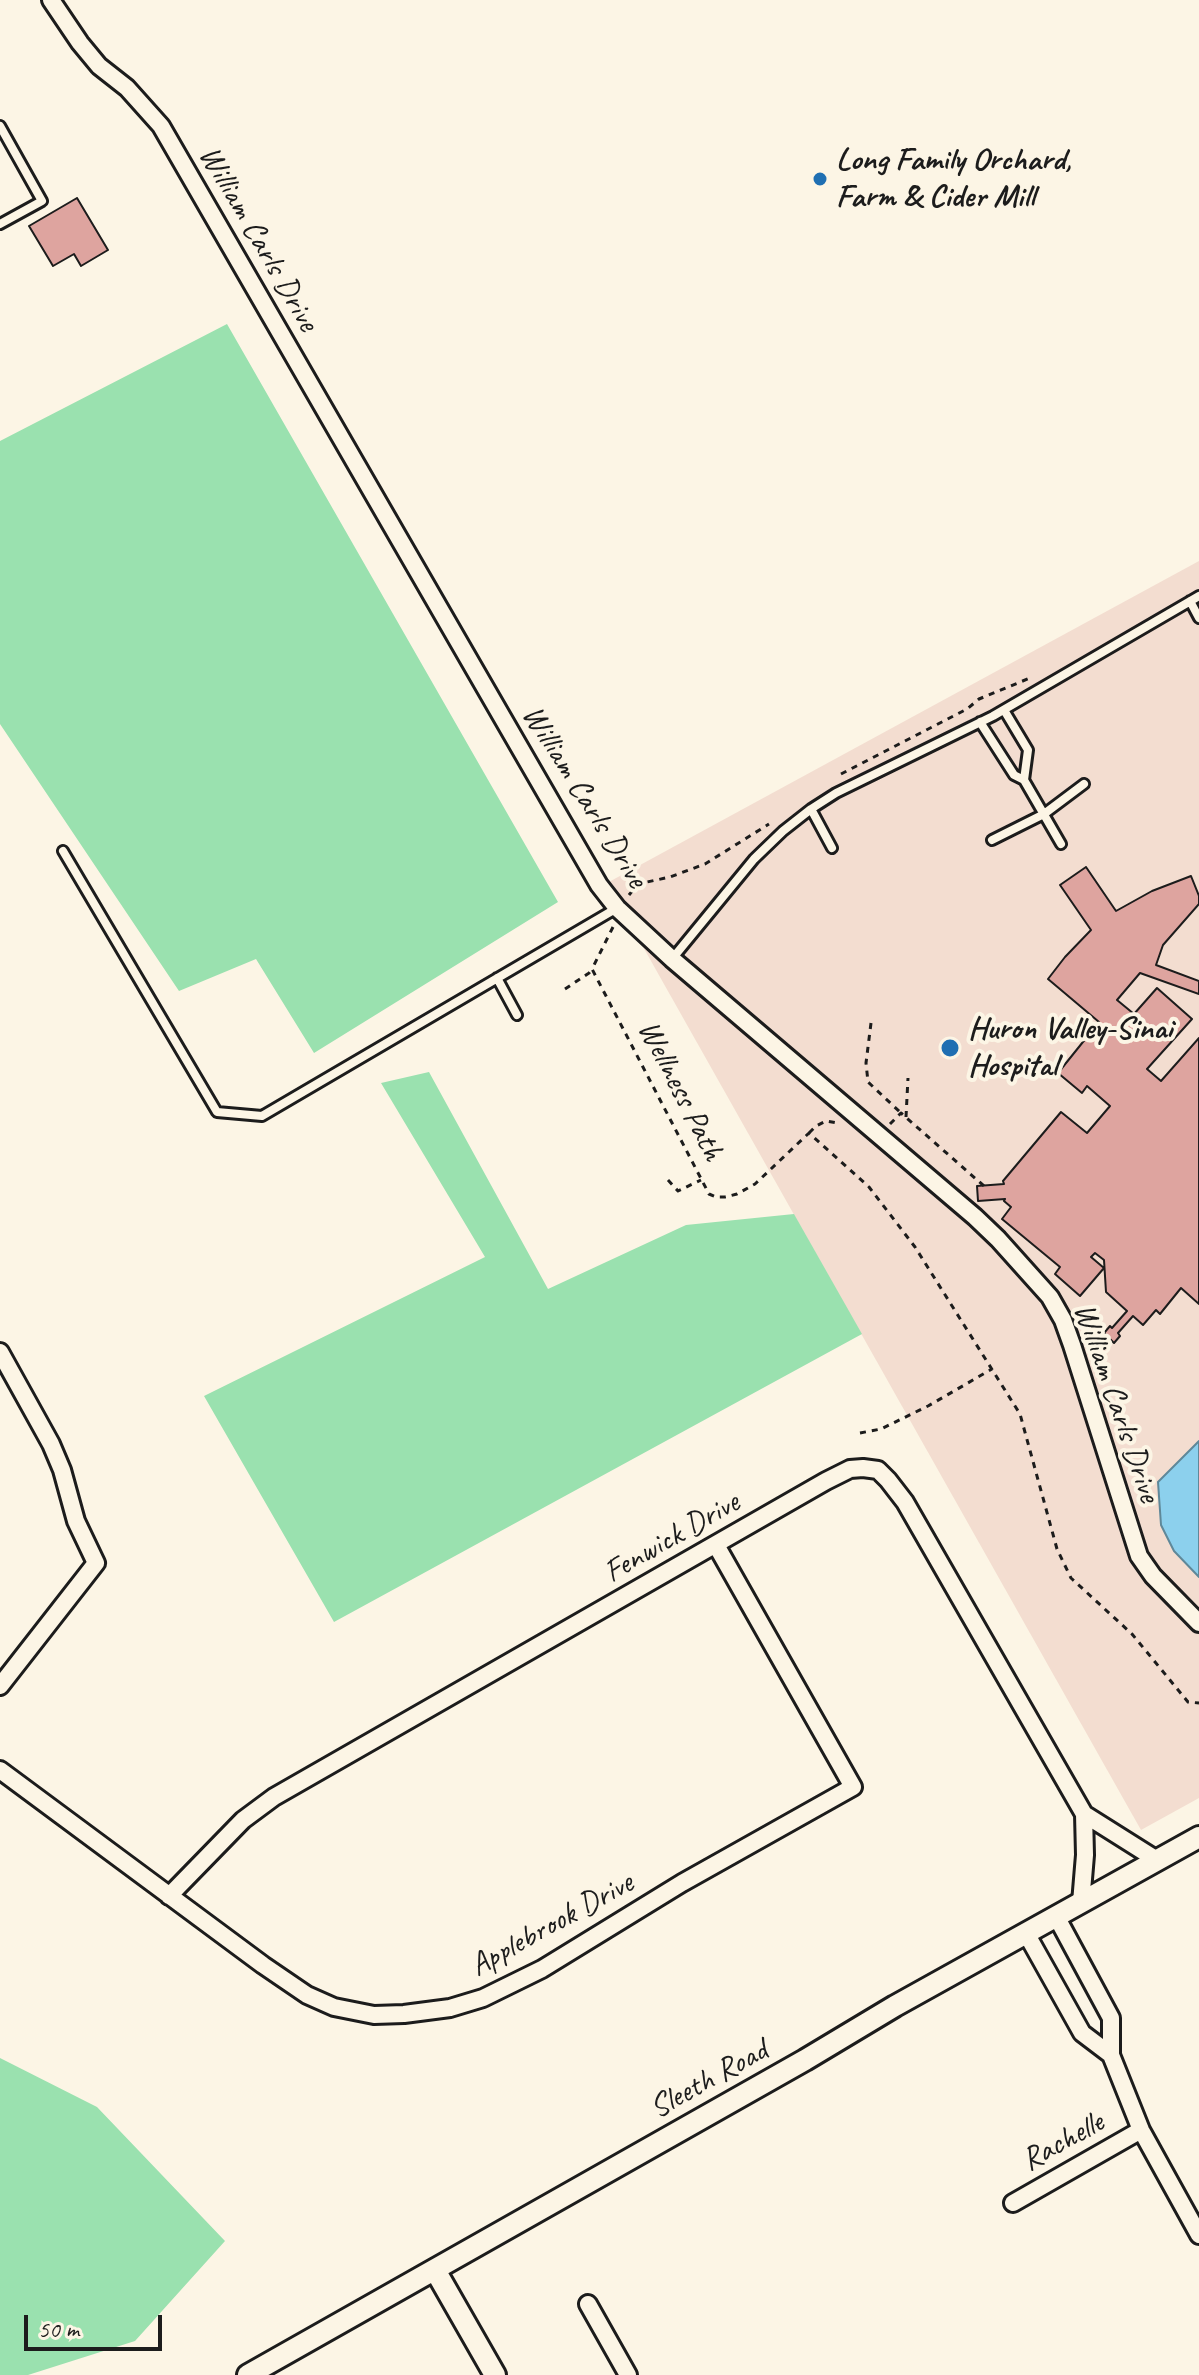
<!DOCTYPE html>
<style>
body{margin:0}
#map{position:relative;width:1199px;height:2375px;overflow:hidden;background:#fcf5e5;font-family:Caveat,sans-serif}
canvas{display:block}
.scale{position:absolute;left:24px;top:2315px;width:138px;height:36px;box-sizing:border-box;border:4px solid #1c1c1c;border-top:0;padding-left:10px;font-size:24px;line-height:28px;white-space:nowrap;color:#1c1c1c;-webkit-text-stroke:6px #fcf5e5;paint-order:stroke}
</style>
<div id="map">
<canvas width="1199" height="2375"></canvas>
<div class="scale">50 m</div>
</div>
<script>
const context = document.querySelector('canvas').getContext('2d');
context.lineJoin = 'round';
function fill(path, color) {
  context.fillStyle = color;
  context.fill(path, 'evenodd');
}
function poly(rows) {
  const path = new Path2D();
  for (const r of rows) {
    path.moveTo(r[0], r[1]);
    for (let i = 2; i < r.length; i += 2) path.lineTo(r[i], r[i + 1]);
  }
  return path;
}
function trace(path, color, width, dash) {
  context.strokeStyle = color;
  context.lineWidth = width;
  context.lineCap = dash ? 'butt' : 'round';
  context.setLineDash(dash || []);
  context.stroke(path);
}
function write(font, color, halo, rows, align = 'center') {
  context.font = font + ' Caveat,sans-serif';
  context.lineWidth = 8;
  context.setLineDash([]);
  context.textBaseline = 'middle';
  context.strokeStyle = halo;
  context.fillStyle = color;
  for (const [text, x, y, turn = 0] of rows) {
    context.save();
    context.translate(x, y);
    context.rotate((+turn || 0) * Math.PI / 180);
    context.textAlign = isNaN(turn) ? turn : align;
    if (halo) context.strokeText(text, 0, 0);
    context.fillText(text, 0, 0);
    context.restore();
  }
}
const built = poly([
 [1199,561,1199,1798,1141,1830,607,883]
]);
const green = poly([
 [227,324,558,902,314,1053,256,959,179,991,0,724,0,441],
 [429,1072,548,1289,686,1225,794,1214,862,1334,334,1622,204,1396,485,1257,381,1083],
 [0,2058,97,2107,225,2241,135,2341,28,2375,0,2375]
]);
const water = poly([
 [1199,1441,1199,1577,1174,1551,1161,1525,1158,1482,1199,1441]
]);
const building = poly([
 [77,198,108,250,81,266,74,254,53,266,29,226,77,198],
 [1086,867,1116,911,1152,891,1191,876,1199,896,1199,904,1163,945,1156,965,1199,981,1199,994,1140,973,1117,1000,1134,1014,1157,988,1192,1019,1147,1069,1161,1081,1199,1038,1199,1304,1181,1288,1160,1314,1156,1310,1143,1325,1133,1316,1118,1333,1120,1336,1114,1343,1104,1333,1110,1326,1112,1328,1127,1311,1106,1292,1104,1260,1095,1253,1091,1257,1104,1268,1080,1296,1055,1274,1060,1267,1002,1219,1011,1207,1004,1201,1005,1199,978,1201,977,1186,1004,1184,1003,1181,1061,1112,1087,1133,1110,1106,1087,1086,1082,1093,1058,1073,1099,1022,1048,979,1065,957,1091,930,1060,885,1086,867]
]);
const path = poly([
 [841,774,967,709,979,699,1030,678],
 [629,895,638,884,670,877,705,864,769,824],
 [613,927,592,969,709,1194,716,1197,725,1197,737,1194,755,1184,809,1133,869,1187,915,1247,1020,1414,1057,1549,1071,1578,1132,1634,1188,1702,1199,1703],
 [565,989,589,973,592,969],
 [871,1023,866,1063,868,1082,901,1113],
 [906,1117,908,1078],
 [890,1124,901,1113,984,1186],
 [809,1133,816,1126,826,1121,837,1123],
 [668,1180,678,1191,701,1180],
 [860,1433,881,1429,928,1406,992,1369]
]);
const service = poly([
 [0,126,42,201,0,224],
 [1190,601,1199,618],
 [1004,710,1028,750,1024,780],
 [980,722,1014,775,1024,780,1061,844],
 [811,809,832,848],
 [992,840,1044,814,1084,784],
 [63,851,217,1112,262,1116,617,908],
 [672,959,754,859,783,831,811,809,836,793,993,716,1199,596],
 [497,978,517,1015]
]);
const minor = poly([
 [51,0,80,43,99,66,127,88,161,126,599,885,617,908,672,959,975,1217,998,1239,1050,1297,1063,1320,1072,1345,1139,1556,1153,1576,1199,1623],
 [0,1352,51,1444,62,1470,76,1521,96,1563,0,1686],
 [0,1770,263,1965,307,1995,334,2007,374,2015,404,2014,450,2008,483,1998,542,1969,682,1883,853,1787,716,1545],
 [169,1896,243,1820,274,1797,826,1481,850,1469,863,1468,878,1470,888,1480,905,1502,1084,1814,1157,1860],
 [1081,1903,1085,1855,1084,1814],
 [1056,1916,1111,2018,1111,2055,1141,2130,1199,2235],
 [1026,1933,1082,2033,1111,2055],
 [1013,2203,1141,2130],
 [588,2304,628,2375]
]);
const tertiary = poly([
 [435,2270,495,2375],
 [248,2375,805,2060,895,2006,1199,1837]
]);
const markers = [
 [820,179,8,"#1f6fb2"],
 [950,1048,10,"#1f6fb2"]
];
const poiNames = [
 ["Long Family Orchard,",836,161],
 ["Farm & Cider Mill",836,198],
 ["Huron Valley-Sinai",968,1030],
 ["Hospital",968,1067]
];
const streetNames = [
 ["William Carls Drive",258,239,60],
 ["William Carls Drive",584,797,58],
 ["Wellness Path",680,1091,63],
 ["William Carls Drive",1116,1403,71],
 ["Fenwick Drive",672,1538,-30],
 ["Applebrook Drive",552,1925,-29],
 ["Sleeth Road",709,2080,-29],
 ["Rachelle",1063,2142,-29]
];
fill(built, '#f3ddd0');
fill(green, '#9ae1af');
fill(water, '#8cd0ed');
trace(water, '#5f8899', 2);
fill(building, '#dea49f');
trace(building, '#1c1c1c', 2);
trace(service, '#1c1c1c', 14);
trace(minor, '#1c1c1c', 22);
trace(tertiary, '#1c1c1c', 26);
trace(path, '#1c1c1c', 3, [6, 6]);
trace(service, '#fcf5e5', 8);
trace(minor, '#fcf5e5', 16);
trace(tertiary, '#fcf5e5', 20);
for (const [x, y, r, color] of markers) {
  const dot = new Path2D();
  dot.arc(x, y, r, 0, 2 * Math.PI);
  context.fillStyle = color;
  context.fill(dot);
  trace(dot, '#fcf5e5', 3);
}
write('bold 32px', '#1c1c1c', '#fcf5e5', poiNames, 'left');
write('32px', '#1c1c1c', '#fcf5e5', streetNames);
</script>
